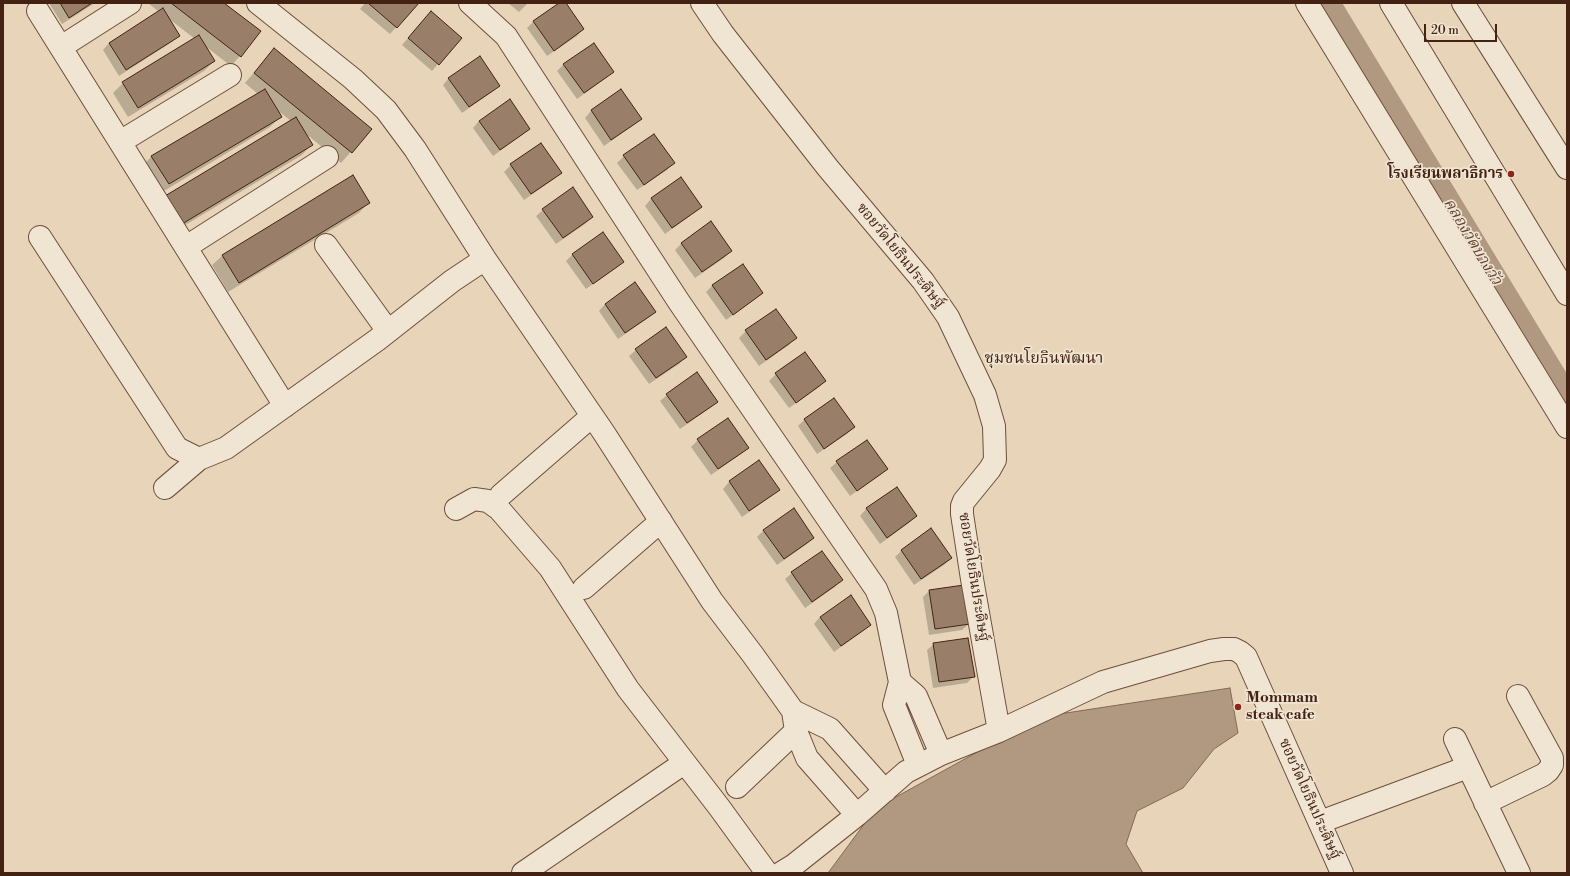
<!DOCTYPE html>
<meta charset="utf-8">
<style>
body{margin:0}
#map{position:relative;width:1570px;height:876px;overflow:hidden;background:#e8d5b9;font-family:"Libre Bodoni",serif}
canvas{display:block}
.frame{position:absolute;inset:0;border:4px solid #442213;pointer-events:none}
.scale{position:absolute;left:1424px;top:24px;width:73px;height:18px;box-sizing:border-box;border:2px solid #442213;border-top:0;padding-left:5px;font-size:12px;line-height:14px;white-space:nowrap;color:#442213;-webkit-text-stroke:3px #f0e4d2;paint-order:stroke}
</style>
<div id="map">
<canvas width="1570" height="876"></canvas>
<div class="frame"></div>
<div class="scale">20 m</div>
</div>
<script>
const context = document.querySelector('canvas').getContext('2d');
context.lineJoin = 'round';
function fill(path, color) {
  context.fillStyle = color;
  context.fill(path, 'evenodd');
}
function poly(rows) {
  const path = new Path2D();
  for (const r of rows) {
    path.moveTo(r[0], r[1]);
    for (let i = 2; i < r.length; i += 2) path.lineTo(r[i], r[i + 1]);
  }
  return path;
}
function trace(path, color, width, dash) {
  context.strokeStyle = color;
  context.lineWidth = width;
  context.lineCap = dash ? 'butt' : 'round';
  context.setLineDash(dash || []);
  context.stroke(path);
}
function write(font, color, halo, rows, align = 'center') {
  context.font = font + ' "Libre Bodoni","Noto Serif Thai",serif';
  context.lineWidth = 3.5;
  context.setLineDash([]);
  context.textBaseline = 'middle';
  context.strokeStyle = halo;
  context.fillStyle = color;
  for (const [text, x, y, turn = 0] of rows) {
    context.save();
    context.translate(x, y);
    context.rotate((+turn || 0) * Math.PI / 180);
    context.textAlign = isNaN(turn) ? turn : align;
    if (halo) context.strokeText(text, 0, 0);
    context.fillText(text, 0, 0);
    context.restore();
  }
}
const water = poly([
 [1230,688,1238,733,1214,749,1183,788,1137,811,1126,844,1143,873,828,873,876,808,981,750,1033,718,1230,688]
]);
const shadow = poly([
 [49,3,95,3,62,24],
 [148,3,222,3,240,56,231,66,205,46,214,61,204,71,128,117,113,93,123,83,195,39,168,18,179,36,172,42,119,76,103,50,109,43,159,12],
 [365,3,418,3,390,34,360,9],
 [508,3,528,3,519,12],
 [561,3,565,3,583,29,577,36,547,56,527,28,533,22],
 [431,12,438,64,432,71,402,45],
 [274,49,371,129,341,163,304,132,311,145,302,155,172,233,291,121,276,109,280,117,270,127,159,194,141,167,151,157,258,94,245,83],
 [564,64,613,72,606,78,577,99,557,71],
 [449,78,499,86,492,92,462,113,443,85],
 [621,90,640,118,634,125,604,146,585,118,591,111],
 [479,121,529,129,522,135,493,156,473,128],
 [624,156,673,163,667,170,637,190,617,163],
 [511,165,560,172,554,179,524,200,504,172],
 [352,176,368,203,359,213,228,292,212,265,222,256],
 [681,179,701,207,694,213,665,234,645,206,651,199],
 [543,210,592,217,585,224,556,244,536,216],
 [711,223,731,251,724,258,695,278,675,250,681,244],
 [573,254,622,262,616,268,586,289,566,261],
 [713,285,762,293,755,299,726,320,706,292],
 [605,304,655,312,648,318,618,339,599,311],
 [746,331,795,338,789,345,759,366,739,338],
 [636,350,685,357,679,364,649,384,629,356],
 [805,353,825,381,818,388,789,408,769,381,776,374],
 [667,395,716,402,710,408,680,429,660,401],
 [834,399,854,427,847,434,817,454,798,426,804,420],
 [698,440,747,447,741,454,711,475,691,447],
 [759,461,779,490,772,496,742,517,723,489,729,482],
 [837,462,886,469,880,475,850,496,830,468],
 [896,488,916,516,909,523,880,544,860,516,866,509],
 [764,530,813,538,807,544,777,565,757,537],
 [931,530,951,558,944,565,914,585,895,557,901,551],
 [792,573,841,580,835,587,805,608,785,579],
 [929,591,969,624,962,630,929,635,923,597],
 [820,617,870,625,863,631,834,652,814,624],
 [934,644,974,676,967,683,933,688,927,650]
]);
const canal = poly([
 [1327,3,1567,399]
]);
const building = poly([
 [60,3,92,3,69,18,60,3],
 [171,3,224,3,261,31,241,57,171,3],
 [368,3,419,3,397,28,368,3],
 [559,3,566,3,584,29,554,51,533,21,559,3],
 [163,8,180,36,126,70,109,43,163,8],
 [431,11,462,38,439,65,408,38,431,11],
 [199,35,215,61,138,108,122,82,199,35],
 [594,43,614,72,584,93,563,64,594,43],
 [274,48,372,129,352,153,254,73,274,48],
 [480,56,500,86,469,107,448,78,480,56],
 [265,89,282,117,169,184,151,156,265,89],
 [621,89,642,119,611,140,591,110,621,89],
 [510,99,530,129,500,150,479,121,510,99],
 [296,117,313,145,182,224,165,196,296,117],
 [654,134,675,163,644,185,623,155,654,134],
 [541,143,562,173,531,194,510,164,541,143],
 [353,175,370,203,239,283,222,255,353,175],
 [681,177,702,207,672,228,651,198,681,177],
 [573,187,593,217,563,238,542,209,573,187],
 [711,221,732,251,702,272,681,243,711,221],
 [603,232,624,262,593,284,572,254,603,232],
 [743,264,763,293,733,315,712,285,743,264],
 [635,282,656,312,625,333,605,304,635,282],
 [776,309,797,338,766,360,745,330,776,309],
 [666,327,687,357,656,378,635,349,666,327],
 [805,352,826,381,796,403,775,373,805,352],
 [697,372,718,402,687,423,666,394,697,372],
 [834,398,855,427,824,449,804,419,834,398],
 [728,418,749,448,718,469,697,439,728,418],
 [867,440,888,469,857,491,836,461,867,440],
 [759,460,780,490,749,511,729,481,759,460],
 [897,487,917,516,887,538,866,508,897,487],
 [794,508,814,538,784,559,763,530,794,508],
 [931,528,952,558,921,579,901,550,931,528],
 [822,551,843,580,812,602,791,572,822,551],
 [964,585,970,624,935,629,929,590,964,585],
 [851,595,871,625,841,646,820,617,851,595],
 [968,638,975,677,939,682,933,643,968,638]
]);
const minor = poly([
 [258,3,353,79,386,110,415,149,485,259,604,433,712,601,753,655,793,711,796,731,807,758,857,815],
 [470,3,506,36,679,302,876,589,886,613,900,682,894,705,918,765],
 [702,3,723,34,828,168,923,281,948,317,985,395,994,426,995,460,990,469,964,501,962,506,962,514,972,579,999,731,1103,682,1210,651,1224,649,1234,649,1240,652,1246,657,1342,873],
 [1307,3,1567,427],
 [1391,3,1567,294],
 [1463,3,1567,168],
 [38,11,285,406],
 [61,47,130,3],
 [120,142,230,75],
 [40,237,177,448,199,459,226,448,377,340,452,281,485,259],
 [326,245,388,331],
 [186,247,327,157],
 [165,488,199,459],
 [501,495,592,416],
 [456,509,474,499,488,501,499,509,550,568,628,689,719,807,767,873],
 [584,588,661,521],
 [900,682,916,696,941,754],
 [793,711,830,729,885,791],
 [1455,739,1519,873],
 [737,787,796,731],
 [1485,803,1543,775,1548,771,1552,765,1552,758,1518,696],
 [1320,822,1468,767],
 [523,873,684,763],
 [781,873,794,865,857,815,906,772,941,754,999,731]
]);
const markers = [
 [1511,174,4,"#8f2418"],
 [1238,707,4,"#8f2418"]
];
const poiNames = [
 ["โรงเรียนพลาธิการ",1503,174],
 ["Mommam",1246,698,"left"],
 ["steak cafe",1246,715,"left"]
];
const streetNames = [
 ["ซอยวัดโยธินประดิษฐ์",900,256,51],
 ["ซอยวัดโยธินประดิษฐ์",973,577,81],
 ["ซอยวัดโยธินประดิษฐ์",1309,799,66]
];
const waterNames = [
 ["คลองวัดบางวัว",1472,242,59]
];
const neighbourhoodNames = [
 ["ชุมชนโยธินพัฒนา",1044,359]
];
fill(water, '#b09881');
trace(water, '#856955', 1);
fill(shadow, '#0003');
trace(canal, '#b09881', 26);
fill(building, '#997f69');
trace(building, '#442213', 1);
trace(minor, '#6d4f3c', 24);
trace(minor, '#f0e4d2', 22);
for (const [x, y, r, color] of markers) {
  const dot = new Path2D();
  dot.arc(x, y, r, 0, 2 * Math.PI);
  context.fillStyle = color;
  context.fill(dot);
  trace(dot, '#f0e4d2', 1.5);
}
write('bold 15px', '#442213', '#f0e4d2', poiNames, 'right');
write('15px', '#442213', '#f0e4d2', streetNames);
write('italic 16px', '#644534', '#f0e4d2', waterNames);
write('16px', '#442213', '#f0e4d2', neighbourhoodNames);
</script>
